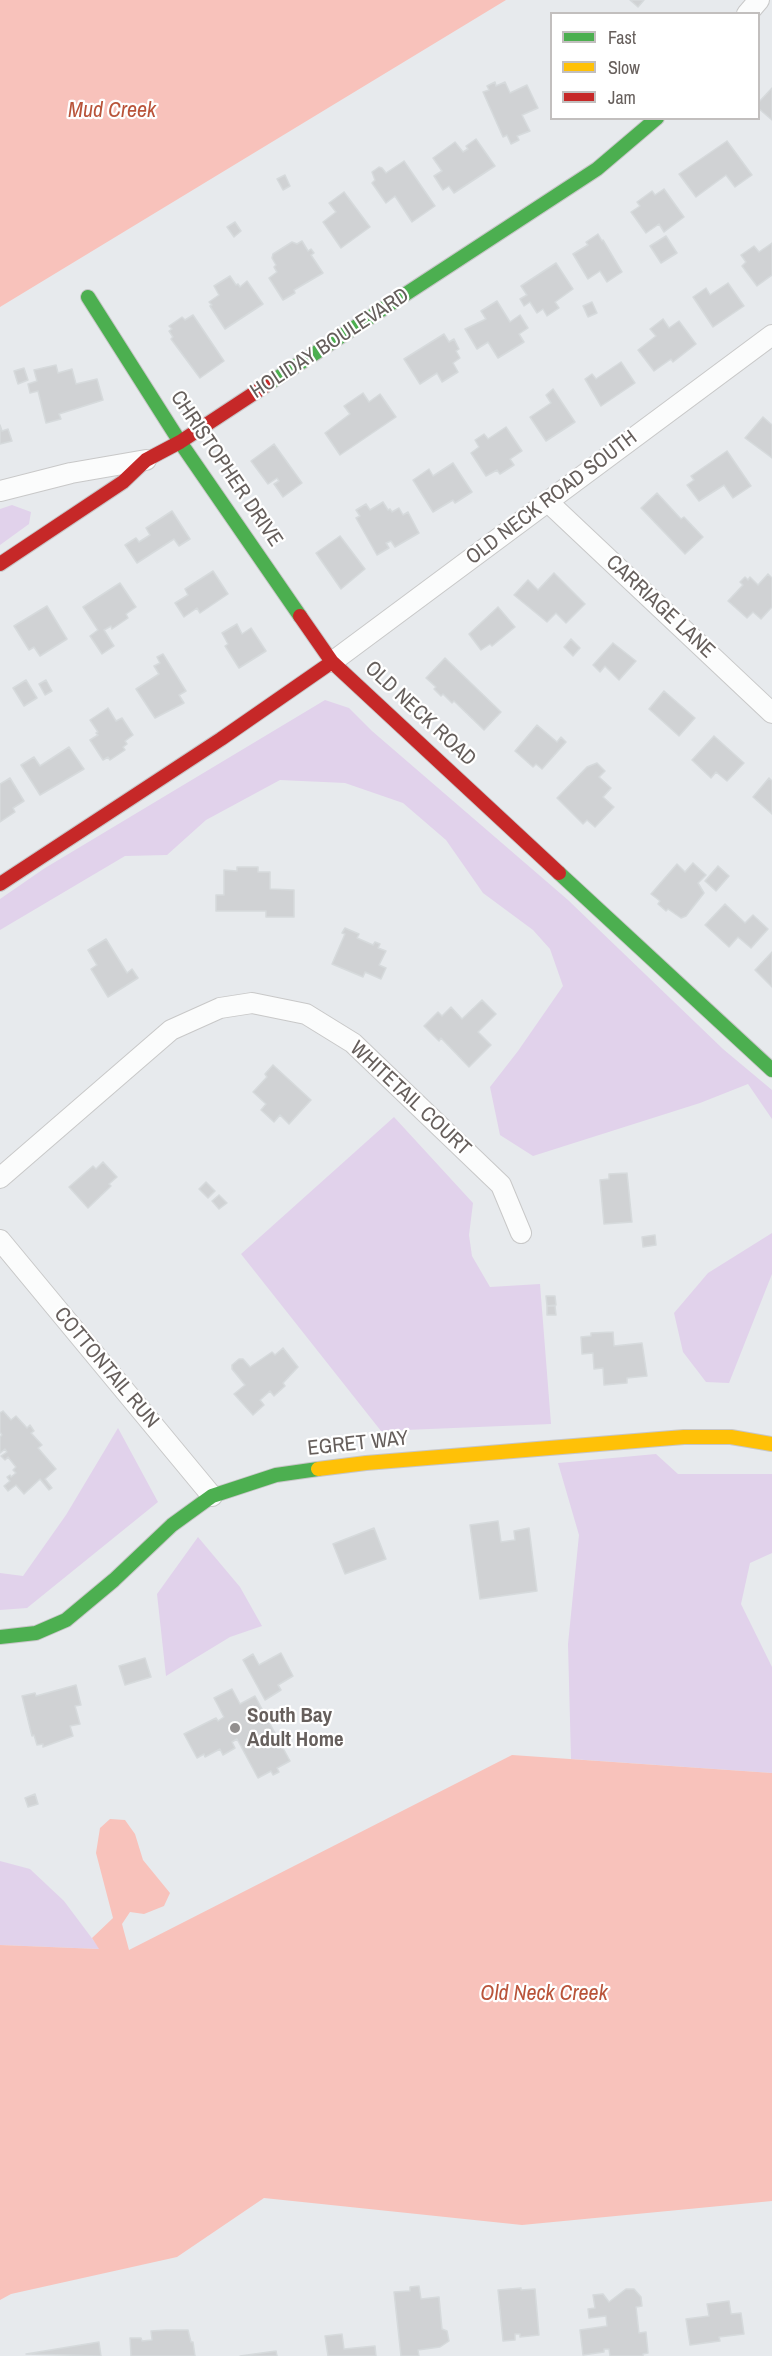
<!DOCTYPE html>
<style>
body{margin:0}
#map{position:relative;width:772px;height:2356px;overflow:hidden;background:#e7eaed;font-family:"Archivo Narrow",sans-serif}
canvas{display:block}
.legend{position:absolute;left:550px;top:12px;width:210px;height:108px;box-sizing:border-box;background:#fff;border:2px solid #c2bfbe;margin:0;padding:8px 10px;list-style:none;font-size:18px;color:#665f5c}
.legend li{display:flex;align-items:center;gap:12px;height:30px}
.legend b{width:30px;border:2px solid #c2bfbe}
</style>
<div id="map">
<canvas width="772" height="2356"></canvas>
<ul class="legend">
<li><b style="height:8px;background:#4caf50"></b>Fast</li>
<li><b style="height:8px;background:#ffc107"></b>Slow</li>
<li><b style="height:8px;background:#c62828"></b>Jam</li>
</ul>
</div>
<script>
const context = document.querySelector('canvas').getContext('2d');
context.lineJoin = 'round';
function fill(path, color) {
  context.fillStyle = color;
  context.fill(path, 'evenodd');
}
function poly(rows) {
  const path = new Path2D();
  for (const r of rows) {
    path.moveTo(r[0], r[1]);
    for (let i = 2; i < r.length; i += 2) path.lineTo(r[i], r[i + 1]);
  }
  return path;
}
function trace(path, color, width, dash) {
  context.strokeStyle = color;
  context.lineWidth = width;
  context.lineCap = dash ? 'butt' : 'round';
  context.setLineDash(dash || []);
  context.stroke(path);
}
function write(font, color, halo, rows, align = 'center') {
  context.font = font + ' "Archivo Narrow",sans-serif';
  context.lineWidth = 4.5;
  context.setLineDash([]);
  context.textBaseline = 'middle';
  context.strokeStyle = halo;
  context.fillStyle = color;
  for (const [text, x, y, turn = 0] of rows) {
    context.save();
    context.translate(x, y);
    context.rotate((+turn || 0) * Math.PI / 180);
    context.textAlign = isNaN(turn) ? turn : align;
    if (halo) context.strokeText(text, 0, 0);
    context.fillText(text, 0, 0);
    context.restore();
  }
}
const green = poly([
 [12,505,31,512,29,524,0,545,0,509],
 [325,700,349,708,372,731,568,900,723,1049,772,1090,772,1119,748,1084,700,1103,533,1156,500,1135,490,1087,518,1051,563,986,550,949,533,930,483,893,446,840,403,803,345,783,280,780,206,820,167,855,125,856,0,930,0,899,45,868],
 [394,1117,473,1203,469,1235,472,1256,490,1287,540,1284,551,1424,381,1431,241,1254],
 [772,1233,772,1274,729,1383,706,1382,683,1352,674,1313,708,1273],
 [118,1428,158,1502,27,1608,0,1610,0,1573,23,1576,66,1515],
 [656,1454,678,1474,772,1474,772,1553,750,1563,741,1604,772,1667,772,1773,571,1759,568,1644,579,1535,558,1463],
 [198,1537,240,1587,262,1626,230,1637,166,1676,157,1594],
 [0,1861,30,1869,64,1901,100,1949,0,1945]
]);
const water = poly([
 [0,0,506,0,0,307],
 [512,1755,772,1773,772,2201,522,2225,264,2198,177,2257,11,2294,0,2300,0,1945,99,1949,92,1938,113,1918,96,1853,100,1828,110,1819,125,1820,135,1834,143,1860,170,1893,164,1906,144,1914,130,1912,122,1924,129,1950]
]);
const building = poly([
 [630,0,644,0,638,7,630,0],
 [495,82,496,86,505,82,510,93,527,85,538,108,522,115,530,131,517,136,519,140,511,144,507,135,503,137,483,92,489,90,487,86,495,82],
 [772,88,772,120,758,108,758,103,772,88],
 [476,139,495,166,454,193,449,186,443,190,434,176,442,171,433,158,455,142,463,152,468,149,466,146,476,139],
 [727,141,752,175,735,187,726,175,696,197,679,174,727,141],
 [404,161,435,206,412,222,395,196,386,203,372,183,375,180,372,172,379,167,382,168,386,173,404,161],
 [285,175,290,186,283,190,277,179,285,175],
 [664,189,684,217,664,232,659,224,646,233,631,212,640,206,637,202,652,191,655,195,664,189],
 [344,192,370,227,341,248,323,222,336,212,329,203,344,192],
 [235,222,241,231,234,237,227,227,235,222],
 [598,234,602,241,603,240,622,272,607,282,600,271,588,279,573,254,588,245,586,242,598,234],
 [666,236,677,253,661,263,650,246,666,236],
 [302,241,308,251,311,249,314,253,311,255,323,273,294,290,295,293,283,300,269,278,277,272,274,267,276,265,272,258,273,254,292,242,297,244,302,241],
 [772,243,772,275,757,286,742,266,746,262,741,255,754,246,759,252,772,243],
 [556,263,573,289,555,302,559,308,547,316,543,309,537,313,530,302,524,306,520,299,527,295,521,286,556,263],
 [230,276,236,285,238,284,240,287,247,281,263,304,225,329,210,306,212,305,209,302,219,295,214,286,230,276],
 [728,283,744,306,713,327,693,297,706,288,710,295,728,283],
 [497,301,510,322,520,315,528,328,519,334,524,342,498,358,488,342,477,349,465,329,486,319,481,311,497,301],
 [592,302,597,313,588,317,583,306,592,302],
 [193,315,224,361,200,378,171,339,173,337,169,331,172,329,169,326,182,317,185,320,193,315],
 [663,319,669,328,679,321,696,344,673,362,671,359,654,371,638,350,656,336,650,329,663,319],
 [444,334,449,342,454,339,459,349,456,351,460,358,453,363,458,372,442,382,437,373,420,384,404,359,444,334],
 [621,362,635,383,601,406,585,379,592,374,596,379,621,362],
 [56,365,58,373,72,369,76,384,97,379,103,400,59,414,61,419,46,423,38,391,30,393,28,384,37,381,34,370,56,365],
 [24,368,28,380,18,384,14,371,24,368],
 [553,389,575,422,546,441,530,417,551,403,546,395,553,389],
 [363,393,369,402,380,394,396,417,340,455,325,433,350,414,344,406,363,393],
 [763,417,772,425,772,458,745,438,763,417],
 [0,425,2,431,8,429,12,441,0,444,0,425],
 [506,427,522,451,510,459,514,465,500,474,497,470,486,476,471,453,479,447,475,440,484,434,488,439,506,427],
 [274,444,302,483,283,497,274,484,279,481,277,478,268,484,251,461,274,444],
 [727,451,751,486,733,498,724,485,699,501,687,485,694,480,691,476,727,451],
 [453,463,472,492,455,503,453,500,433,512,413,480,429,469,433,476,453,463],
 [657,493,681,519,684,517,703,537,685,554,641,508,657,493],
 [383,502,388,510,390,509,392,512,399,508,403,515,408,512,419,533,395,547,391,541,386,543,389,548,377,555,356,518,360,516,356,510,366,504,370,510,383,502],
 [172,511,190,539,179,546,174,539,137,563,125,545,136,538,139,542,150,535,146,528,172,511],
 [340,536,365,569,341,589,316,553,340,536],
 [213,571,228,594,200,613,197,608,184,617,175,603,188,595,185,589,213,571],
 [554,573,585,604,566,623,556,613,547,622,514,595,528,580,538,590,554,573],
 [768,574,772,578,772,607,761,619,753,612,747,618,728,601,743,585,740,582,745,577,748,580,750,577,758,585,768,574],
 [120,583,136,607,126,614,128,618,112,629,111,626,104,630,114,646,102,654,90,636,98,630,83,607,120,583],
 [47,606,67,639,40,656,34,647,29,650,14,626,47,606],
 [498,607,515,627,492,646,490,644,481,650,469,634,498,607],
 [237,624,242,634,251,628,266,651,239,668,225,646,228,644,222,633,237,624],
 [571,639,580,648,573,656,564,647,571,639],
 [613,643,636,661,619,680,605,666,600,672,593,665,613,643],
 [163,654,186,691,179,695,184,703,155,718,136,689,159,674,154,666,160,663,157,657,163,654],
 [445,658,501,712,484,730,454,701,452,703,443,694,441,696,434,689,436,687,426,678,445,658],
 [26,680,37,698,24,706,13,688,26,680],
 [46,680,52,691,45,695,39,684,46,680],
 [664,691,695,718,679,736,649,709,664,691],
 [108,708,116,721,122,718,133,735,125,741,127,744,123,747,125,750,110,760,108,757,103,760,90,740,98,735,96,733,98,732,90,720,108,708],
 [537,725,557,742,561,737,566,742,542,769,536,764,533,767,515,751,537,725],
 [714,736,744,763,727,781,716,772,711,778,692,760,714,736],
 [69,747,84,769,40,795,21,765,34,757,40,766,69,747],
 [597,763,605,771,599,777,611,788,603,797,614,807,595,827,587,820,583,824,557,798,587,767,597,763],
 [10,778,24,801,13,808,15,812,0,822,0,784,10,778],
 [769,778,772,781,772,814,753,797,769,778],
 [693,863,706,875,698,883,704,893,686,916,681,918,668,909,666,911,658,904,660,901,651,894,677,864,685,872,693,863],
 [718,866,729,876,716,891,705,881,718,866],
 [237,867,258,867,258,872,270,872,270,889,294,890,294,917,266,917,266,911,216,911,216,895,224,895,224,870,237,871,237,867],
 [725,904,745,923,753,915,768,929,751,948,738,937,729,947,705,925,725,904],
 [345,928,359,934,357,938,373,945,375,942,380,944,378,948,386,951,379,965,386,968,381,979,365,972,363,977,332,964,345,934,342,933,345,928],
 [106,939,127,973,132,969,138,978,108,997,91,969,97,965,88,950,106,939],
 [772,952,772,987,755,970,772,952],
 [482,1000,496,1014,478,1032,491,1045,469,1067,441,1038,439,1041,424,1026,438,1012,442,1016,451,1007,462,1019,482,1000],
 [273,1065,311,1100,289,1124,280,1115,274,1122,261,1110,266,1104,253,1092,267,1077,265,1074,273,1065],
 [103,1162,117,1177,109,1184,111,1186,88,1208,69,1187,93,1166,96,1169,103,1162],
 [627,1173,632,1222,604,1224,600,1180,609,1179,609,1174,627,1173],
 [206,1182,215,1191,208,1198,199,1189,206,1182],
 [219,1195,227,1203,219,1209,212,1201,219,1195],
 [655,1235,656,1245,643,1247,642,1237,655,1235],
 [546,1296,555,1296,556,1305,547,1306,546,1296],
 [547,1306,555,1306,556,1315,547,1315,547,1306],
 [613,1332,614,1346,642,1343,647,1376,627,1378,627,1383,604,1385,603,1368,594,1369,593,1353,582,1354,581,1337,591,1336,591,1333,613,1332],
 [283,1348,298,1367,283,1383,285,1386,274,1396,270,1391,260,1400,264,1405,253,1415,234,1394,245,1385,232,1369,232,1365,239,1359,243,1359,250,1367,272,1352,275,1355,283,1348],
 [3,1411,11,1420,16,1416,27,1428,30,1425,34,1431,31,1433,42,1445,38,1448,56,1469,45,1479,52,1488,49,1490,40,1479,24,1494,16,1485,8,1491,4,1486,10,1481,7,1477,10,1475,11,1477,16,1473,13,1470,16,1467,8,1457,5,1460,1,1456,7,1452,5,1449,0,1453,0,1437,2,1435,0,1432,0,1413,3,1411],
 [498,1521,501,1542,515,1540,514,1531,529,1528,537,1591,480,1599,470,1525,498,1521],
 [374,1528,386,1559,345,1574,333,1544,374,1528],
 [281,1653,293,1676,278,1685,281,1690,265,1700,243,1660,253,1654,259,1665,281,1653],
 [145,1658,151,1677,125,1685,119,1666,145,1658],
 [76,1685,81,1705,75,1706,80,1724,70,1726,73,1736,43,1747,43,1744,37,1745,34,1735,32,1736,22,1696,35,1693,36,1696,76,1685],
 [232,1689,240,1704,255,1696,290,1761,277,1768,279,1772,273,1775,271,1771,258,1778,237,1739,232,1742,235,1748,223,1755,220,1749,205,1757,204,1754,197,1758,184,1734,216,1718,218,1721,224,1717,214,1698,232,1689],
 [35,1794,38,1804,28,1807,25,1798,35,1794],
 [419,2286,421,2299,439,2297,442,2329,447,2331,449,2341,440,2347,418,2350,419,2356,401,2356,394,2292,410,2291,410,2287,419,2286],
 [521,2288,521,2290,535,2289,539,2335,520,2337,520,2334,515,2334,515,2340,503,2341,498,2290,521,2288],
 [626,2289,634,2289,641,2297,642,2306,636,2307,639,2333,646,2332,648,2353,643,2354,643,2356,610,2356,609,2349,604,2349,604,2352,583,2355,580,2330,607,2326,606,2316,589,2318,588,2309,595,2308,593,2295,603,2294,609,2302,626,2289],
 [729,2301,731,2314,741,2313,744,2334,719,2337,720,2341,690,2345,686,2319,709,2316,707,2304,729,2301],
 [166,2330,188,2330,191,2342,193,2342,195,2356,131,2356,130,2338,141,2338,142,2341,152,2340,151,2331,166,2330],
 [342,2334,344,2349,375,2346,376,2356,328,2356,325,2336,342,2334],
 [99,2342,101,2356,26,2354,99,2342],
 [276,2351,277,2356,240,2356,276,2351]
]);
const street = poly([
 [747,14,759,0],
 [0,491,71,473,146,460],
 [547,501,772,713],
 [332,662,772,335],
 [0,1178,171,1030,220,1008,252,1003,306,1014,353,1043,501,1185,521,1233],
 [0,1240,212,1496]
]);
const fast = poly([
 [88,297,180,442,300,616],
 [265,386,597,169,657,118],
 [559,873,772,1070],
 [0,1637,36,1633,66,1620,114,1580,172,1525,212,1496,276,1475,318,1469]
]);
const slow = poly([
 [318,1469,366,1463,684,1437,731,1437,772,1444]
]);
const jam = poly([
 [0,564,123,482,146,460,180,442,265,386],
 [300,616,332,662,559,873],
 [0,884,221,739,332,662]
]);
const markers = [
 [235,1728,6,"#93908f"]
];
const streetNames = [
 ["HOLIDAY BOULEVARD",330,344,-33],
 ["CHRISTOPHER DRIVE",226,469,56],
 ["OLD NECK ROAD SOUTH",552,498,-37],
 ["CARRIAGE LANE",660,607,43],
 ["OLD NECK ROAD",420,714,43],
 ["WHITETAIL COURT",410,1099,43],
 ["COTTONTAIL RUN",106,1368,50],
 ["EGRET WAY",358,1444,-6]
];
const poiNames = [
 ["South Bay",247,1716],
 ["Adult Home",247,1740]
];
const waterNames = [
 ["Mud Creek",112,111],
 ["Old Neck Creek",544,1994]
];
fill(green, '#e1d2eb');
fill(water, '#f8c2bb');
fill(building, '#d0d2d4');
trace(building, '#d6dadc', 1.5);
trace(street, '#c8c8c8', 22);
trace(fast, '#c7c6c7', 16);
trace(slow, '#c7c6c7', 16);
trace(jam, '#c7c6c7', 16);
trace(street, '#fbfcfc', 20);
trace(fast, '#4caf50', 14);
trace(slow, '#ffc107', 14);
trace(jam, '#c62828', 14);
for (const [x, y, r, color] of markers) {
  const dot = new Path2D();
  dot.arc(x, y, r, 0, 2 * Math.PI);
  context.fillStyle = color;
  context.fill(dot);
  trace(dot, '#fff', 2);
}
write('21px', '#665f5c', '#fff', streetNames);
write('bold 21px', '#665f5c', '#fff', poiNames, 'left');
write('italic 22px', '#b9543a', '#fff', waterNames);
</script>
